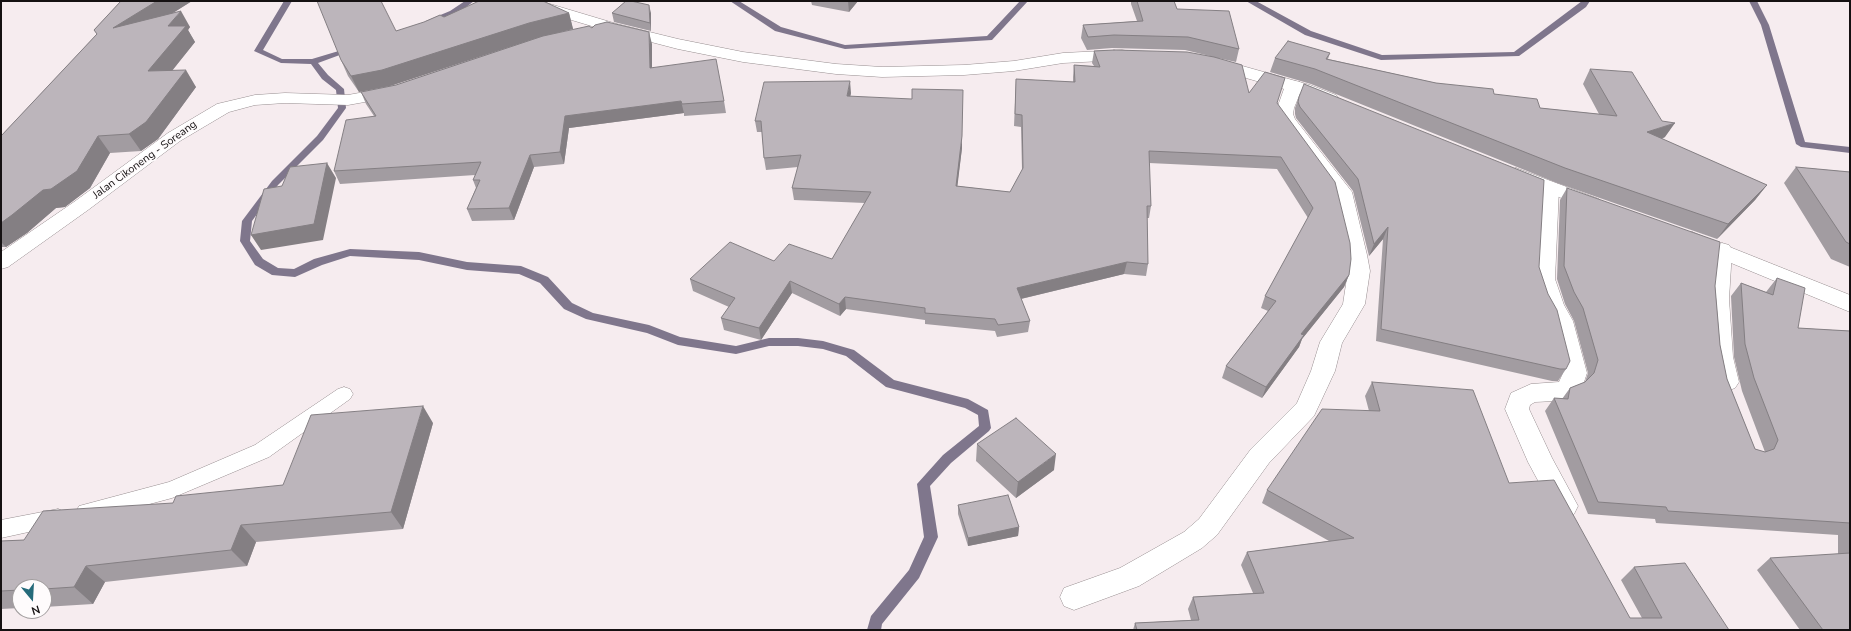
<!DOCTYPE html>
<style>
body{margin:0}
#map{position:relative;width:1851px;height:631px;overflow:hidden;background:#f6ecef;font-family:"Nunito Sans",sans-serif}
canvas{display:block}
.frame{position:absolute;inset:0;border:2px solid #151112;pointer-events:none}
.north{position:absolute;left:12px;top:579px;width:40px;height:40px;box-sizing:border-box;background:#fefbfc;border:1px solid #a19d9e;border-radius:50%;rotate:162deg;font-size:11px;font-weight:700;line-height:16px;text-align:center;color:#151112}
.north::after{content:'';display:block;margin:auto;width:14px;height:18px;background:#256a7a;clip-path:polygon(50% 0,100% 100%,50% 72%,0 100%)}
</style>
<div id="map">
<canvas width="1851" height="631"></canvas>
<div class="frame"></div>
<div class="north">N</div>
</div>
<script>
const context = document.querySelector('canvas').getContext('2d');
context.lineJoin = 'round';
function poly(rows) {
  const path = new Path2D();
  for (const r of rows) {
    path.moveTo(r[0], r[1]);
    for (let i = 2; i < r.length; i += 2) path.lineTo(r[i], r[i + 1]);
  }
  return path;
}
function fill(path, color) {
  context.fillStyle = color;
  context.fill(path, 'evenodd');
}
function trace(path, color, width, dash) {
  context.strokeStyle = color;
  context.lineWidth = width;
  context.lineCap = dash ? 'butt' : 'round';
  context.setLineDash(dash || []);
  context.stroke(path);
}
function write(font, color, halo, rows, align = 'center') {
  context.font = font + ' "Nunito Sans",sans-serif';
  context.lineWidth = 3.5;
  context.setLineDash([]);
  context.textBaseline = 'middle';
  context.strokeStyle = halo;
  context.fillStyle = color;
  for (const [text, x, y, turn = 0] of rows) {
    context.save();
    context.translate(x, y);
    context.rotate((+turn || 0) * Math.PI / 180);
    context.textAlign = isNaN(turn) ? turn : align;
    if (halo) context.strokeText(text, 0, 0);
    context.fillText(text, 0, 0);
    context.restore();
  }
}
const stream = poly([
 [284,1,292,1,263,50,282,59,312,59,352,47,356,49,318,63,328,75,344,89,346,108,323,140,278,185,252,221,250,241,263,259,278,268,294,269,314,259,350,249,419,252,467,262,521,266,548,277,572,303,593,313,649,325,680,337,736,346,769,338,798,338,823,341,854,350,894,380,968,399,988,410,991,428,989,431,951,463,930,486,938,537,919,578,882,624,881,630,867,630,871,616,909,570,924,537,917,484,943,455,979,426,978,415,965,408,886,387,846,356,823,349,798,346,769,346,736,354,678,345,647,333,586,319,564,309,540,283,519,274,467,270,419,260,350,256,322,265,295,277,272,275,255,265,240,241,242,221,272,181,317,136,338,108,336,90,322,79,311,64,281,63,254,51,284,1],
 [465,1,474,1,456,15,430,23,426,21,450,11,465,1],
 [730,1,739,1,781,27,845,45,987,36,1020,1,1028,1,992,40,845,49,775,31,730,1],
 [1246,1,1256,1,1311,31,1382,55,1514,52,1582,1,1590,1,1586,7,1519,56,1381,60,1305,35,1246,1],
 [1749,1,1757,1,1769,25,1805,142,1850,147,1850,153,1801,147,1796,144,1761,25,1749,1]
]);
const lane = poly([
 [344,387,350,389,353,394,350,399,269,457,172,498,86,521,79,518,76,512,79,506,169,482,255,445,338,389,344,387],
 [58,509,65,512,68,518,65,524,1,538,1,520,58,509]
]);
const street = poly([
 [1294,81,1300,82,1303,86,1294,108,1293,114,1295,119,1352,192,1367,255,1370,271,1365,304,1342,343,1335,371,1314,416,1269,463,1217,535,1202,548,1139,586,1074,610,1064,606,1060,597,1064,588,1120,568,1184,532,1199,519,1251,449,1297,403,1311,371,1320,342,1343,304,1348,271,1347,255,1332,193,1275,114,1285,86,1288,82,1294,81],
 [1549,182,1556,184,1559,188,1555,279,1564,305,1573,321,1587,373,1583,385,1575,394,1555,401,1535,402,1530,405,1529,409,1552,458,1578,506,1574,514,1565,517,1556,514,1528,462,1505,409,1511,393,1531,384,1559,382,1563,373,1551,321,1542,305,1533,279,1539,188,1542,184,1549,182],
 [1722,243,1729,245,1732,250,1729,299,1733,357,1739,382,1735,388,1727,391,1719,388,1715,382,1711,357,1707,299,1712,250,1715,245,1722,243]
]);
const secondary = poly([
 [515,1,540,1,617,24,678,39,743,52,836,64,882,67,964,65,1014,61,1063,53,1122,50,1128,51,1130,55,1128,59,1122,60,1063,63,1014,71,964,75,882,77,836,74,743,62,678,49,605,30,518,4,515,1],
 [1214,58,1310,85,1336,95,1339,99,1336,103,1330,104,1298,93,1208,67,1206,63,1208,59,1214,58],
 [392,87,398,88,401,92,398,96,348,105,285,103,255,105,229,112,180,141,88,210,8,267,1,269,1,252,74,202,168,133,217,104,255,95,285,93,348,95,392,87],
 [1516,168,1599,199,1602,203,1599,207,1592,209,1585,207,1509,178,1506,174,1509,170,1516,168],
 [1692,232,1850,295,1850,312,1685,244,1682,239,1685,234,1692,232]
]);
const wall = poly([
 [121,1,192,1,173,13,190,27,188,30,195,42,172,71,196,87,158,139,141,151,110,153,90,188,65,207,56,208,27,233,6,247,1,247,1,136,97,34,94,30],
 [811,1,858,1,849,12,812,5],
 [1131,1,1174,1,1177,9,1239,49,1236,62,1218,58,1249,93,1277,104,1349,275,1344,287,1302,339,1299,347,1262,398,1222,378,1226,366,1268,311,1261,308,1265,296,1308,218,1277,169,1149,163,1151,206,1149,218,1147,218,1148,264,1146,276,1124,274,1021,299,1030,321,1028,332,997,337,995,331,925,324,925,320,846,309,840,316,792,293,761,340,724,330,721,318,729,307,693,291,690,279,774,261,832,259,865,203,794,200,792,188,798,167,766,170,764,158,762,132,757,132,755,121,851,93,850,96,962,148,957,186,1010,192,1022,170,1021,127,1014,126,1016,79,1073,82,1073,77,1074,65,1094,66,1092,63,1094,51,1210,56,1185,50,1112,48,1087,50,1081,38,1083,25,1137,21,1131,4],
 [569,13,573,29,556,33,592,28,652,44,652,68,724,101,726,113,684,116,684,113,569,128,564,164,534,167,514,220,472,221,467,209,476,188,473,180,475,175,340,184,334,171,374,116,366,104,361,92,396,85,538,37,390,86,359,92,348,76,341,60,396,31,444,17],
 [612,13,651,13,651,31,614,22],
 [1330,53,1328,59,1436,83,1494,94,1540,108,1599,114,1583,84,1590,69,1665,137,1662,139,1767,185,1755,200,1717,239,1557,183,1311,84,1270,72,1275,58],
 [1299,97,1539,267,1566,369,1558,381,1552,381,1376,341,1383,239,1369,256,1353,191,1296,118,1295,114,1295,108],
 [1796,167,1850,172,1850,267,1831,259,1784,183],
 [1567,188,1715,286,1720,345,1727,379,1755,449,1765,452,1742,391,1734,357,1731,296,1741,283,1766,292,1777,278,1798,328,1850,331,1850,630,1800,630,1757,570,1770,558,1838,554,1838,535,1656,523,1655,519,1588,514,1545,411,1554,398,1562,399,1570,388,1585,382,1588,373,1574,321,1565,304,1557,279,1560,200],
 [1372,382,1509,483,1630,618,1642,618,1621,580,1634,567,1729,630,1133,630,1135,623,1191,620,1188,609,1193,597,1253,593,1241,565,1247,552,1329,541,1262,503,1267,490,1369,411,1365,396],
 [433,423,403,529,256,542,247,566,105,582,93,604,44,607,44,587,20,587,20,608,1,609,1,541,24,540,173,503,283,485],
 [977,444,1054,470,1016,498,976,461],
 [958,505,1019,527,1018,536,968,546,958,514]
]);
const shadedWall = poly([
 [157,1,192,1,123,44,113,28],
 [848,1,858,1,849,12],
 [649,5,651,13,651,31,650,23],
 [181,11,190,27,188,30,195,42,158,88,148,71,168,26],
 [569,13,573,29,534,39,390,86,359,92,351,76,529,23],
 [649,32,652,44,652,80,650,68],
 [186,70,196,87,158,139,141,151,129,134],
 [850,81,851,93,848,108,847,96],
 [681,101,684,113,569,128,564,164,560,152,565,116],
 [1675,123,1665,137,1638,147,1647,132],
 [98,136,110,153,90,188,65,207,56,208,27,233,6,247,1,242,1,223],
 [962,136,962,148,956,198,956,186],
 [530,155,534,167,514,220,509,208],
 [327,163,336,178,323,240,261,250,251,235],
 [1767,185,1755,200,1717,239,1728,224],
 [1388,227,1383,239,1369,256,1374,244],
 [1127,262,1124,274,1016,300,1017,288],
 [1349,275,1344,287,1302,339,1299,347,1262,398,1266,387,1301,334],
 [790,281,792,293,761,340,759,328],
 [845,297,846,309,840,316,839,304],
 [423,406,433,423,403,529,391,512],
 [1056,454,1054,470,1016,498,1018,482],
 [241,525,256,542,247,566,231,550],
 [1019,527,1018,536,968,546,968,538],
 [86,566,105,582,93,604,74,587]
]);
const building = poly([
 [121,1,157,1,113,28,181,11,168,26,186,26,148,71,186,70,146,122,129,134,98,136,77,171,51,189,43,190,12,215,1,223,1,136,97,34,94,30,121,1],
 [317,1,381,1,396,31,424,22,440,15,444,17,479,1,543,1,569,13,529,23,382,70,351,76,341,60,317,1],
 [626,1,631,1,649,5,650,23,612,13,626,1],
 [1137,1,1174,1,1177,9,1229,11,1239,49,1188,37,1114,35,1088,37,1083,25,1143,21,1137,1],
 [607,22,649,32,650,68,716,59,724,101,682,104,681,101,565,116,560,152,530,155,509,208,467,209,480,180,473,180,481,162,334,171,346,120,376,116,361,92,396,85,543,36,589,26,592,28,595,25,607,22],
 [1288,41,1330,53,1326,59,1436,83,1493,89,1494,94,1537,99,1540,108,1617,116,1590,69,1632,72,1662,121,1675,123,1647,132,1767,185,1728,224,1565,168,1315,69,1275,58,1288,41],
 [1114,50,1187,52,1214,57,1242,65,1249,93,1265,72,1285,78,1277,103,1335,182,1350,243,1351,259,1349,275,1301,334,1304,335,1266,387,1226,366,1276,301,1265,296,1313,208,1281,157,1149,151,1151,206,1147,206,1148,264,1127,262,1017,288,1030,321,998,325,995,319,925,313,925,308,845,297,839,304,790,281,759,328,721,318,735,298,690,279,730,242,774,261,789,244,832,259,871,192,792,188,801,155,764,158,761,121,755,121,764,82,850,81,847,96,912,99,912,89,963,90,962,136,956,186,1010,192,1023,168,1022,115,1015,114,1016,79,1075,82,1074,65,1100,67,1094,51,1114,50],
 [1304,84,1544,180,1539,267,1548,294,1557,310,1570,361,1566,369,1560,369,1381,329,1388,227,1374,244,1358,179,1300,107,1298,102,1299,97,1304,84],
 [327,163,314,224,251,235,264,189,282,186,290,167,327,163],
 [1796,167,1850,172,1850,244,1846,242,1796,167],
 [1567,188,1720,242,1715,286,1720,345,1727,379,1755,449,1765,452,1774,449,1778,440,1754,378,1745,344,1741,283,1773,295,1777,278,1805,288,1798,328,1850,331,1850,523,1668,511,1666,507,1598,502,1554,398,1568,399,1570,388,1585,382,1594,373,1598,360,1583,308,1574,292,1564,266,1567,188],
 [1372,382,1473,390,1509,483,1554,480,1630,618,1662,618,1634,567,1685,563,1729,630,1137,630,1135,623,1199,620,1193,597,1264,593,1247,552,1354,538,1267,490,1322,409,1380,411,1372,382],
 [423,406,391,512,241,525,231,550,86,566,74,587,44,589,44,587,20,587,20,590,1,591,1,541,24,540,43,511,173,503,176,496,283,485,311,415,423,406],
 [1016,418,1056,454,1018,482,977,444,1016,418],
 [1008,495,1019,527,968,538,958,505,1008,495],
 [1850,553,1850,630,1823,630,1770,558,1850,553]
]);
const farStreetnames = [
 ["Jalan Cikoneng - Soreang",145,160,-36]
];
fill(stream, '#7f768c');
trace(lane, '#978e90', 1);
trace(street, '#978e90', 1);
trace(secondary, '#978e90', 1);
fill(lane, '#fff');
fill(street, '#fff');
fill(secondary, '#fff');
fill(wall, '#a29ca1');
fill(shadedWall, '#847f83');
fill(building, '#bcb5bb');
trace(building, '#847f83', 1);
write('11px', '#151112', '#fefbfc', farStreetnames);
</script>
